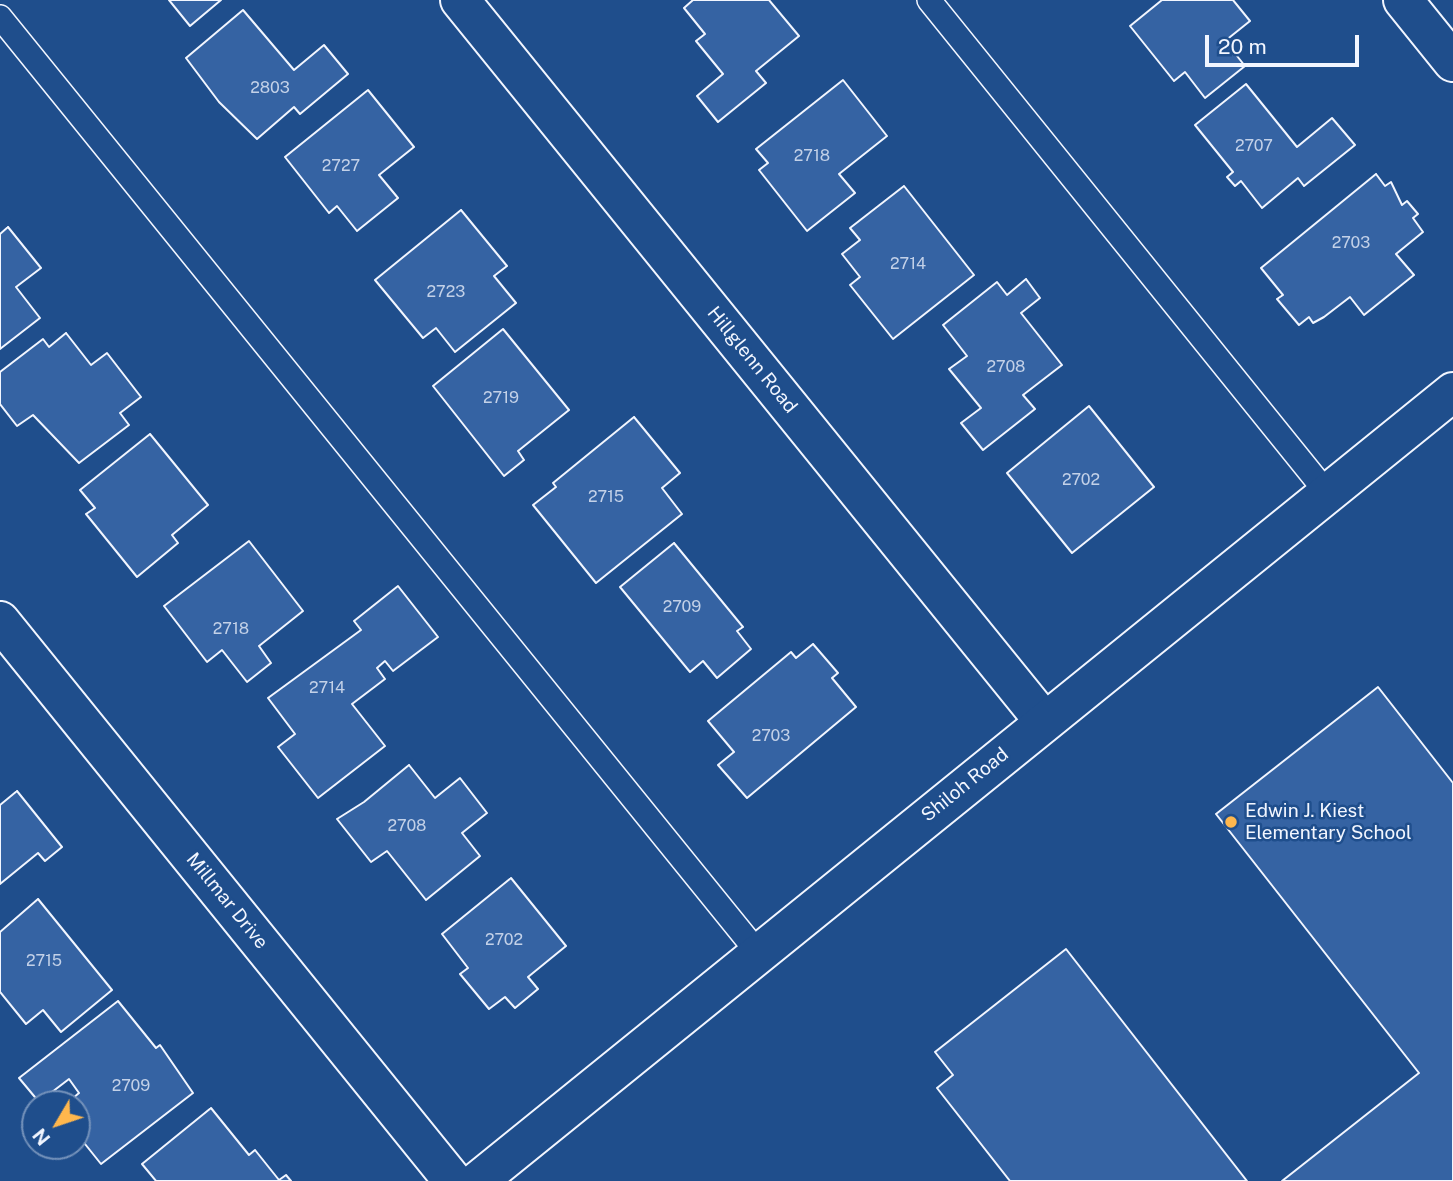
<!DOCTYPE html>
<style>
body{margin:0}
#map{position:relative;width:1453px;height:1181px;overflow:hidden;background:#1f4e8c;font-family:"Public Sans",sans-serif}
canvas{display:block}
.north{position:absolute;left:21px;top:1090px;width:70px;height:70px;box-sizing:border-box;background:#1f4e8c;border:2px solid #7391ba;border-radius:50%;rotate:231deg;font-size:19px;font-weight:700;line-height:28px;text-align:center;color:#f2f6ff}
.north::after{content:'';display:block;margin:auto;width:24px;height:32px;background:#ffb74d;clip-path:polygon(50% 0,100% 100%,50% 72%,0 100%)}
.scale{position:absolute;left:1205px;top:35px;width:154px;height:32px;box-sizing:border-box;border:4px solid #f2f6ff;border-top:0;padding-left:9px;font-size:21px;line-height:24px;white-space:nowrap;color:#f2f6ff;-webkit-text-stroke:5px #1f4e8c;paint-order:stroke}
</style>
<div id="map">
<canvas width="1453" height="1181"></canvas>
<div class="north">N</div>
<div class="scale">20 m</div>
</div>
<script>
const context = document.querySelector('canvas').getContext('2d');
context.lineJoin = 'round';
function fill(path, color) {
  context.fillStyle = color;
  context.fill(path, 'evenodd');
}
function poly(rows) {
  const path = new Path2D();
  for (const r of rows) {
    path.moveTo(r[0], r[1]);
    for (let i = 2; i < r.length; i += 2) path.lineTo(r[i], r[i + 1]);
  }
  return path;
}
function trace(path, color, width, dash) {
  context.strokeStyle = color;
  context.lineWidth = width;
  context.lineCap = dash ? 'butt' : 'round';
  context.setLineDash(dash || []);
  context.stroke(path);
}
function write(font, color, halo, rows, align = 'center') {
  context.font = font + ' "Public Sans",sans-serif';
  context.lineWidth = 5;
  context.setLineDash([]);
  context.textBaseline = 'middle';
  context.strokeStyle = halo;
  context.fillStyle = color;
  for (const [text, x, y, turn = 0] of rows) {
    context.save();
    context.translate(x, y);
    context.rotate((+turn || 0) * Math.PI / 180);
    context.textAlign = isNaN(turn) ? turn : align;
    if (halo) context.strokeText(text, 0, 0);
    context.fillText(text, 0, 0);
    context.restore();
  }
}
const building = poly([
 [169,0,221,0,190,26,169,0],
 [693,0,769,0,799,36,756,71,766,83,718,122,697,96,723,74,696,41,705,34,684,8,693,0],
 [1162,0,1233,0,1250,21,1225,41,1245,66,1205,98,1185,72,1174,81,1130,26,1162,0],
 [243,10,294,70,324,45,348,74,300,114,294,107,257,139,219,102,186,58,243,10],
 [843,80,887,136,839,174,855,193,807,231,759,170,768,163,756,149,843,80],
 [1246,84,1297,147,1332,118,1355,145,1304,186,1298,178,1262,208,1241,181,1235,186,1227,177,1233,172,1195,125,1246,84],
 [368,90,414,147,379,175,398,198,357,231,337,206,329,213,285,157,368,90],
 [1376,174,1385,186,1391,182,1402,205,1407,201,1418,214,1413,218,1423,232,1396,254,1414,275,1364,315,1350,297,1324,317,1313,323,1309,317,1299,325,1277,299,1283,295,1261,268,1376,174],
 [904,186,974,275,893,339,850,285,860,277,842,254,860,240,850,228,904,186],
 [461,210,507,266,494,276,516,303,455,352,436,328,423,338,375,280,461,210],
 [8,227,41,268,16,287,40,318,0,349,0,234,8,227],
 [1026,279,1040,298,1021,313,1062,365,1023,395,1035,409,983,450,961,423,981,408,949,369,967,356,943,325,997,282,1007,295,1026,279],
 [503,329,569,410,518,451,524,460,504,476,433,386,503,329],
 [66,333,91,365,107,353,141,397,120,413,129,425,79,463,33,415,17,426,0,404,0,372,43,339,49,347,66,333],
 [1089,406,1154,487,1072,553,1007,473,1089,406],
 [634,417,680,473,662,488,682,514,596,583,533,505,556,487,553,483,634,417],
 [150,434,208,505,172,535,178,543,137,577,86,514,95,508,80,490,150,434],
 [249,541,303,611,259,646,271,663,247,682,222,650,207,662,164,606,249,541],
 [674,543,743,627,737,631,751,649,717,678,703,661,690,672,620,587,674,543],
 [398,586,438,637,393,671,385,661,377,668,385,679,352,704,385,746,318,798,278,747,295,734,268,698,361,630,354,621,398,586],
 [813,644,838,673,832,678,856,707,747,798,718,765,734,752,708,721,791,652,796,658,813,644],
 [1378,687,1453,783,1453,1181,1282,1181,1419,1073,1216,814,1378,687],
 [409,765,435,798,460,778,487,813,462,833,480,856,426,900,387,851,371,862,337,819,364,802,409,765],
 [17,791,62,847,45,861,38,853,0,884,0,805,17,791],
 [511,878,566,946,528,977,538,989,515,1008,505,997,489,1009,460,974,468,968,442,934,511,878],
 [38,899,112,990,61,1032,43,1010,26,1024,0,992,0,932,38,899],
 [1066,949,1247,1181,1010,1181,937,1088,953,1075,935,1052,1066,949],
 [118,1001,156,1048,160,1045,193,1093,101,1164,77,1134,77,1104,66,1104,79,1093,69,1079,39,1102,19,1078,118,1001],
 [211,1108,249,1155,255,1150,279,1180,286,1175,291,1181,156,1181,142,1164,211,1108]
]);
const lane = poly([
 [929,0,1327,493],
 [0,17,759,954]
]);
const street = poly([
 [460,0,1044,721],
 [1403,0,1453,62]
]);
const secondary = poly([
 [0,621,453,1181],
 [478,1181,1453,392]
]);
const markers = [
 [1231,822,7,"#ffb74d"]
];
const numberNames = [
 ["2803",270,88],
 ["2707",1254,146],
 ["2718",812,156],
 ["2727",341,166],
 ["2703",1351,243],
 ["2714",908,264],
 ["2723",446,292],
 ["2708",1006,367],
 ["2719",501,398],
 ["2702",1081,480],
 ["2715",606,497],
 ["2709",682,607],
 ["2718",231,629],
 ["2714",327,688],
 ["2703",771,736],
 ["2708",407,826],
 ["2702",504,940],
 ["2715",44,961],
 ["2709",131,1086]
];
const streetNames = [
 ["Hillglenn Road",752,360,51],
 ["Shiloh Road",965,785,-39],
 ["Millmar Drive",227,901,51]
];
const poiNames = [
 ["Edwin J. Kiest",1245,811],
 ["Elementary School",1245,833]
];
fill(building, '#3563a3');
trace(building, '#f2f6ff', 2);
trace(lane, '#f2f6ff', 26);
trace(street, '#f2f6ff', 42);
trace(secondary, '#f2f6ff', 42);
trace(lane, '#1f4e8c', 23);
trace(street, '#1f4e8c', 38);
trace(secondary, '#1f4e8c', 38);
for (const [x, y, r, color] of markers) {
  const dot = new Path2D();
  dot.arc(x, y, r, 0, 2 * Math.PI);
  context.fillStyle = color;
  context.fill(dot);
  trace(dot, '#1f4e8c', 2.5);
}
write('16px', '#c3d1e8', null, numberNames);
write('19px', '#f2f6ff', '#1f4e8c', streetNames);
write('19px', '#f2f6ff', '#1f4e8c', poiNames, 'left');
</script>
